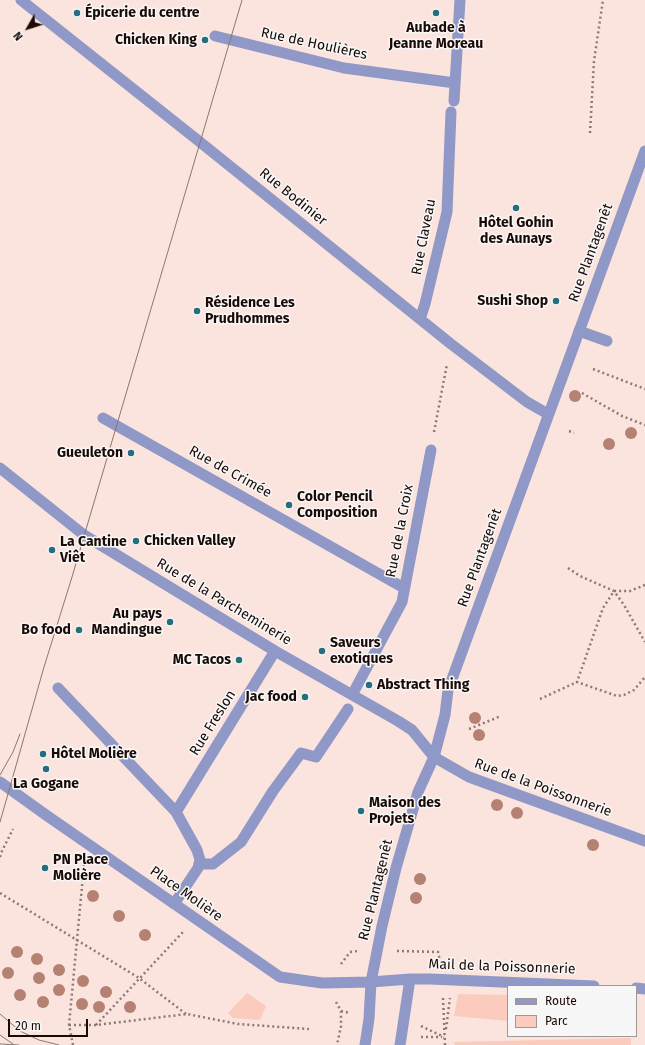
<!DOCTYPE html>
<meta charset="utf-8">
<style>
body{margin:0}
#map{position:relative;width:645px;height:1045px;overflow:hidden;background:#fbe4dd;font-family:"Fira Sans",sans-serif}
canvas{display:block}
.legend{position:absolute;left:507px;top:985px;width:130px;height:52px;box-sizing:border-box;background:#f7f7f7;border:1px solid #9f9896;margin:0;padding:5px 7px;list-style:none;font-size:12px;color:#1b0905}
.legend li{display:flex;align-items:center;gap:8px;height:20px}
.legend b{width:20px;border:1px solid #9f9896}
.north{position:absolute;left:8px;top:8px;width:40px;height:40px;-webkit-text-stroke:3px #f7f7f7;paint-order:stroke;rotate:231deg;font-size:11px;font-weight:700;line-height:16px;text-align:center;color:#1b0905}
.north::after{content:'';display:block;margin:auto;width:14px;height:18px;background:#1b0905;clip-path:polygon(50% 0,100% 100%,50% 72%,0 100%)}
.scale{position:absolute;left:8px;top:1019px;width:80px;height:18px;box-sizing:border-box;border:2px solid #1b0905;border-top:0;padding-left:5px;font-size:12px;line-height:14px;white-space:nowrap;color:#1b0905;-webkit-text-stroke:3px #f7f7f7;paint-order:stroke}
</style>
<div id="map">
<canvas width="645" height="1045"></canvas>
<ul class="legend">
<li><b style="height:5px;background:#8f98c6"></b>Route</li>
<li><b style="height:11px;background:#fbcbbe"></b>Parc</li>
</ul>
<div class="north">N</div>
<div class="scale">20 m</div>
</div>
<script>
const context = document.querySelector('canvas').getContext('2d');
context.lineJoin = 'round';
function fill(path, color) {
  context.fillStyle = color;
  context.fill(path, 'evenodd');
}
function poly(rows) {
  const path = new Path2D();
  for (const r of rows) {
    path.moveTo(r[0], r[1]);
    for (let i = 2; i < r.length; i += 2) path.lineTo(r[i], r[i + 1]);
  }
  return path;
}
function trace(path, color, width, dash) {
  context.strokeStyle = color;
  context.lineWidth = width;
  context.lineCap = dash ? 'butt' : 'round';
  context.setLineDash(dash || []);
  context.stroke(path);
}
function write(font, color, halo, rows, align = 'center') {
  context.font = font + ' "Fira Sans",sans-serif';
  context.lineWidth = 3;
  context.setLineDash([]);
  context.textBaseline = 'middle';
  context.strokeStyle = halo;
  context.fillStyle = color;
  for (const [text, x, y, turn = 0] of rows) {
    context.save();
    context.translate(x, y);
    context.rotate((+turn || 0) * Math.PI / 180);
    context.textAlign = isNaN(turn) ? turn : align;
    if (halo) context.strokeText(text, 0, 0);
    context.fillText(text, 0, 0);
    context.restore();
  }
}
const green = poly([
 [247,993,266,1006,260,1020,233,1018,228,1013],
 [458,994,508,995,508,1021,454,1016],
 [631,1038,631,1045,455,1045,454,1042]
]);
const path = poly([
 [590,133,594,61,603,0],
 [593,369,645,389],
 [582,393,622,416,645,425],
 [569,431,574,433],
 [434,432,447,364],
 [568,568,580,576,614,591,624,605,645,642],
 [645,585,630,591,614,591,603,608,577,682,617,696,624,695,634,690,645,677],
 [540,699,577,682],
 [469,729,501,716],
 [0,857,2,851,13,829],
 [0,893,139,978,186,1014],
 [397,951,438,952,440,961],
 [341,964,350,952,358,951],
 [443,998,445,1045],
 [336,1002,341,1011,341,1026,337,1045],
 [341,1011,350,1013],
 [69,1025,96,1025,187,1014,238,1024,309,1029],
 [96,1025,183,932],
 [421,1026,444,1037],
 [446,1029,450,998],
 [421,1037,442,1037],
 [73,1045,69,1025,84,865]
]);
const service = poly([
 [579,331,607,341]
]);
const pedestrian = poly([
 [215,36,344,68,455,83],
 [454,101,460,0],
 [199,864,213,864,241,842,273,791,301,753,316,757,348,709]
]);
const minor = poly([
 [21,0,200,142,451,344,527,402,548,414],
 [420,319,425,304,447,212,451,112],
 [103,418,404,588],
 [0,468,84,535,275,651,398,721,412,730,434,757,469,777,645,841],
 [58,688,176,812,197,850,200,860,198,868,174,904],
 [352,695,402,602,431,450],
 [0,782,46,815,280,977,322,983,371,982,410,979,430,979,594,986],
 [176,812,275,651],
 [636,988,645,989],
 [365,1045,369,1019,371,982,382,926,396,868,418,792,434,757,445,715,448,690,645,151],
 [400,1045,410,979]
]);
const tram = poly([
 [0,775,13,752,20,734],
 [0,822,44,667,72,577,242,0],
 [0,1014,20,1031,39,1040,59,1045],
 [0,1035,13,1044],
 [0,1044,19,1045]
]);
const trees = [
 [575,396],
 [631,433],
 [609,444],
 [475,718],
 [479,735],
 [497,805],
 [517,813],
 [593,845],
 [420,879],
 [93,896],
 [416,898],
 [119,916],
 [145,935],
 [17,952],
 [37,959],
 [59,970],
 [8,973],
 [39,978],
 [83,981],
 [59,990],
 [106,992],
 [20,995],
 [43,1002],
 [82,1004],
 [99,1007],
 [130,1007]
];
const markers = [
 [77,13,4,"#286d7d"],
 [436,13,4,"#286d7d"],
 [205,40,4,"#286d7d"],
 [516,208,4,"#286d7d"],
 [556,301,4,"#286d7d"],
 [197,311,4,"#286d7d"],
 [131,453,4,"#286d7d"],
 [289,505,4,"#286d7d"],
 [136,541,4,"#286d7d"],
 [52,550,4,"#286d7d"],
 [170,622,4,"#286d7d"],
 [79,630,4,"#286d7d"],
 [322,651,4,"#286d7d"],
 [239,660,4,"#286d7d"],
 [369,685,4,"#286d7d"],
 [305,697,4,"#286d7d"],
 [43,754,4,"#286d7d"],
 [46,769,4,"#286d7d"],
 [361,811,4,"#286d7d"],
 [45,868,4,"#286d7d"]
];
const poiNames = [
 ["Épicerie du centre",85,13],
 ["Aubade à",436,28,"center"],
 ["Jeanne Moreau",436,44,"center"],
 ["Chicken King",197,40,"right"],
 ["Hôtel Gohin",516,223,"center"],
 ["des Aunays",516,239,"center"],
 ["Sushi Shop",548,301,"right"],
 ["Résidence Les",205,303],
 ["Prudhommes",205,319],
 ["Gueuleton",123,453,"right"],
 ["Color Pencil",297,497],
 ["Composition",297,513],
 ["Chicken Valley",144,541],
 ["La Cantine",60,542],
 ["Viêt",60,558],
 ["Au pays",162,614,"right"],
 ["Mandingue",162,630,"right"],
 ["Bo food",71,630,"right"],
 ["Saveurs",330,643],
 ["exotiques",330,659],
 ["MC Tacos",231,660,"right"],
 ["Abstract Thing",377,685],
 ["Jac food",297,697,"right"],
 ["Hôtel Molière",51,754],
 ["La Gogane",46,784,"center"],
 ["Maison des",369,803],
 ["Projets",369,819],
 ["PN Place",53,860],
 ["Molière",53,876]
];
const streetNames = [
 ["Rue de Houlières",314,44,12],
 ["Rue Bodinier",293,197,39],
 ["Rue Claveau",424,237,-79],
 ["Rue Plantagenêt",591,253,-70],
 ["Rue de Crimée",230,472,29],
 ["Rue de la Croix",400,531,-79],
 ["Rue Plantagenêt",480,558,-70],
 ["Rue de la Parcheminerie",224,602,31],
 ["Rue Freslon",213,723,-58],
 ["Rue de la Poissonnerie",543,788,20],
 ["Rue Plantagenêt",376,890,-76],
 ["Place Molière",186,894,35],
 ["Mail de la Poissonnerie",502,967,2]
];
fill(green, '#fbcbbe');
trace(path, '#8d7873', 2.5, [2, 3]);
trace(service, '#8f98c6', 11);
trace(pedestrian, '#8f98c6', 11);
trace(minor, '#8f98c6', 11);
trace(tram, '#8b7671', 1);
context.fillStyle = '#b58173';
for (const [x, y] of trees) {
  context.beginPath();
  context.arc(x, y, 6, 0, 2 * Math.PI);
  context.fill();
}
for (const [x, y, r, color] of markers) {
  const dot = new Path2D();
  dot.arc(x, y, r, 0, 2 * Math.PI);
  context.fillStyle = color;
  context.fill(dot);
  trace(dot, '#f7f7f7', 1.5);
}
write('bold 14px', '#1b0905', '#f7f7f7', poiNames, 'left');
write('14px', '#1b0905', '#f7f7f7', streetNames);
</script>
